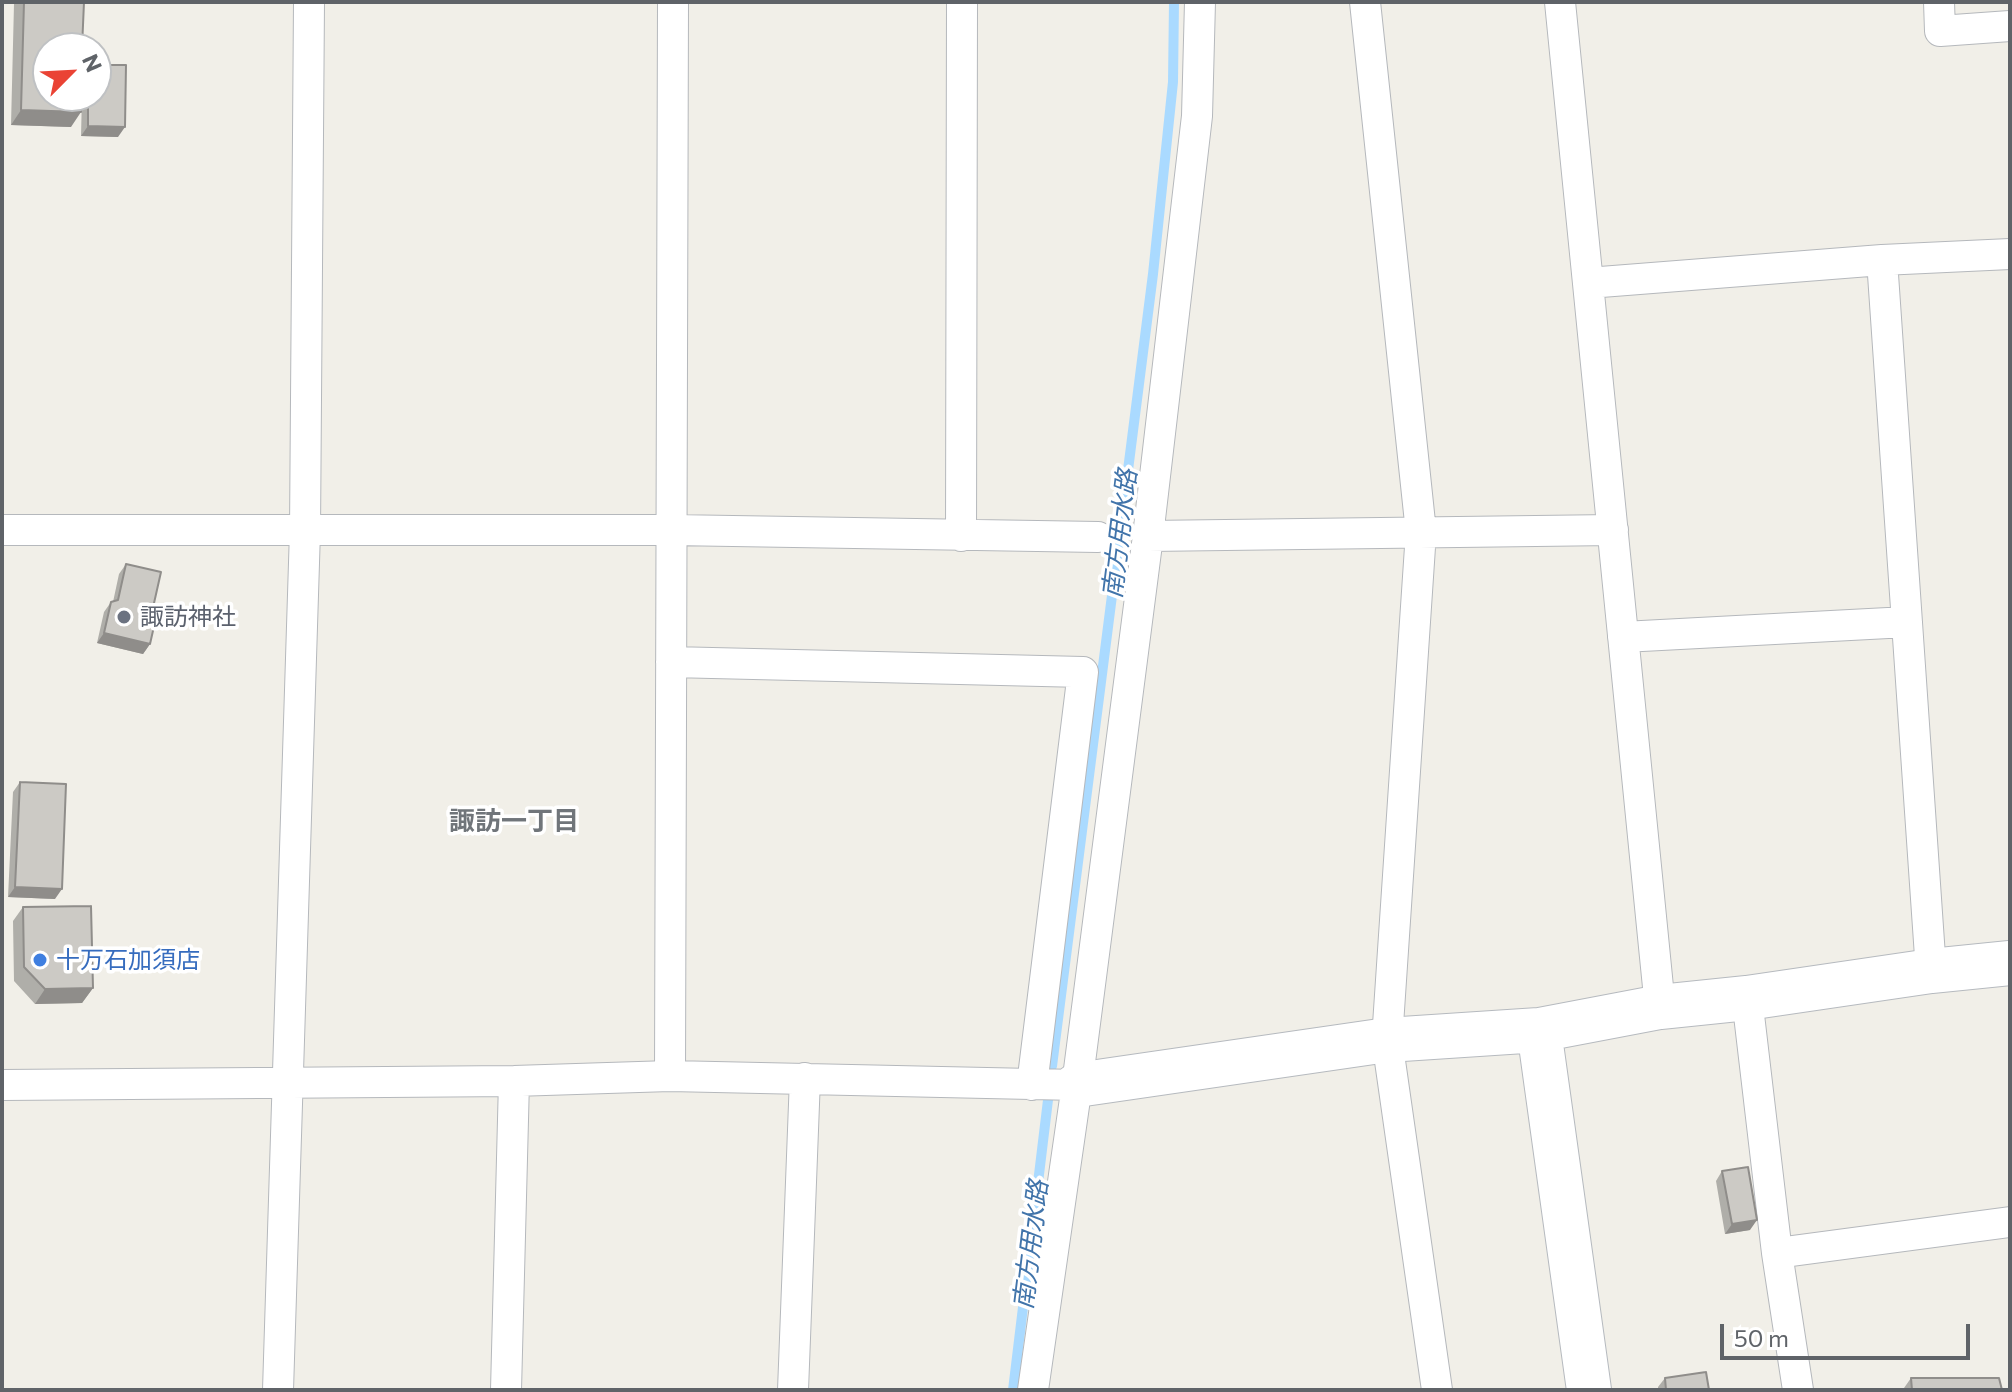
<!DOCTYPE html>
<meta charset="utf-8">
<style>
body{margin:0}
#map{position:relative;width:2012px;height:1392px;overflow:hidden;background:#f1efe8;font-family:Commissioner,sans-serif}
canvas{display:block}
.frame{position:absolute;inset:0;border:4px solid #5f6368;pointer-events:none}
.north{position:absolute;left:32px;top:32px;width:80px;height:80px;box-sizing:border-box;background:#fff;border:2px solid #bfc1c3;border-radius:50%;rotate:66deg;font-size:22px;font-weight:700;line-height:32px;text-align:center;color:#5f6368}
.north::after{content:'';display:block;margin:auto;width:28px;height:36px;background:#ea4335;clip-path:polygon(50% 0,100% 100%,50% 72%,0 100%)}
.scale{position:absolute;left:1720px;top:1324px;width:250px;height:36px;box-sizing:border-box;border:4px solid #5f6368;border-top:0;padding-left:10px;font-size:24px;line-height:28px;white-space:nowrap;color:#5f6368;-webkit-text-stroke:6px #fff;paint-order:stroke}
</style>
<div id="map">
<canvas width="2012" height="1392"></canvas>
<div class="frame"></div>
<div class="north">N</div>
<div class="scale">50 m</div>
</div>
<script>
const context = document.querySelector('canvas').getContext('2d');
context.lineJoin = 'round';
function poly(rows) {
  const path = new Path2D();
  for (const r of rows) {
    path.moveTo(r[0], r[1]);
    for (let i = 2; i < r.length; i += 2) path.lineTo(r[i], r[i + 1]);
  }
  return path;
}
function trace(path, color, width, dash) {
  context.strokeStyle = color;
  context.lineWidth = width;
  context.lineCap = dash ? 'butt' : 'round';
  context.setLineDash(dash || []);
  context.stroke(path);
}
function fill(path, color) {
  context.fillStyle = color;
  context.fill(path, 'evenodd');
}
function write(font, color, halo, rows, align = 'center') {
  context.font = font + ' Commissioner,"Noto Sans JP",sans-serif';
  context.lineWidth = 7;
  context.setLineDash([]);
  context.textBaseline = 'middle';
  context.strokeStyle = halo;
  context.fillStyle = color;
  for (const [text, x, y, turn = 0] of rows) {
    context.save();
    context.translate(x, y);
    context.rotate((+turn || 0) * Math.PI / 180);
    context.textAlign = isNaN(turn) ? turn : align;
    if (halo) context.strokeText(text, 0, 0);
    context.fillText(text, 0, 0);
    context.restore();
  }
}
const stream = poly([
 [1052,1066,1153,274,1173,82,1174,2],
 [1013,1390,1048,1100]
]);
const street = poly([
 [1365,2,1421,532,1387,1040,1437,1390],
 [1560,2,1660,1007],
 [1939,2,1940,31,2010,26],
 [1882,260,1931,971],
 [1588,283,1882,260,2010,254],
 [2,530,672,530,1098,537],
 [961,536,962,2],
 [1148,536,1613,530],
 [1623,637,1907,622],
 [671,662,1083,672,1032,1085],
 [1747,998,1777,1253,1798,1390],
 [670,1076,673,2],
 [2,1085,514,1081,670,1076,1077,1085],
 [1777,1253,2010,1222],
 [278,1390,305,531,309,2],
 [506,1390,514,1081],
 [793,1390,805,1078],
 [1033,1390,1077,1085,1148,536,1197,116,1200,2]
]);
const secondary = poly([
 [1539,1030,1589,1390],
 [1077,1085,1387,1040,1539,1030,1660,1007,1747,998,1931,971,2010,963]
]);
const wall = poly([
 [15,2,84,2,71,127,11,125,14,4],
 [82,96,96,96,118,137,81,136],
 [126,564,152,612,150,644,143,654,97,643,104,612,111,602,113,602,119,574],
 [20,782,55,899,8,897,13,792],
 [23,907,93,988,82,1003,35,1004,14,981,13,921],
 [1722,1171,1750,1230,1725,1234,1716,1181],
 [1665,1378,1709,1390,1658,1390,1658,1387],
 [1911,1378,2002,1390,1904,1390,1904,1388]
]);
const shadedWall = poly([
 [21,110,81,112,71,127,11,125],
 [88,126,125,127,118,137,81,136],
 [104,633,150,644,143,654,97,643],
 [15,887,62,889,55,899,8,897],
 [93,988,82,1003,35,1004,45,989],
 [1757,1220,1750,1230,1725,1234,1732,1224]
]);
const building = poly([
 [24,2,84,2,82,48,48,48,48,96,81,96,81,112,21,110,24,2],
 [96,65,126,65,125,127,88,126,88,96,96,96,96,65],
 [126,564,161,572,152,612,157,613,150,644,104,633,111,602,118,600,126,564],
 [20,782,66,784,62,889,15,887,20,782],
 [91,906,93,988,45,989,24,967,23,907,91,906],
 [1748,1167,1757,1220,1732,1224,1722,1171,1748,1167],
 [1706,1372,1709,1390,1666,1390,1665,1378,1706,1372],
 [1911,1378,1999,1378,2002,1390,1912,1390,1911,1378]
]);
const markers = [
 [124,617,8,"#6b7280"],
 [40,960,8,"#3f7fe0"]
];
const worshipNames = [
 ["諏訪神社",140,617]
];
const shopNames = [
 ["十万石加須店",56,960]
];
const waterNames = [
 ["南方用水路",1120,534,-83],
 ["南方用水路",1031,1245,-83]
];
const neighbourhoodNames = [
 ["諏訪一丁目",514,821]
];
trace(stream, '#aadaff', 10);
trace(street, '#b5b8bc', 32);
trace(secondary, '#b6babf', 46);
trace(street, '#fff', 30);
trace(secondary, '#fff', 44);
fill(wall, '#afaea9');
fill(shadedWall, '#8f8d8a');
fill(building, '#cccac5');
trace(building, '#8f8d8a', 2);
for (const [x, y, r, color] of markers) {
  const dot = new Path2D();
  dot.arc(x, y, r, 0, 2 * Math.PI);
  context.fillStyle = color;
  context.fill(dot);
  trace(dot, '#fff', 3);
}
write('24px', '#5b616d', '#fff', worshipNames, 'left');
write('24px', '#366cbe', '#fff', shopNames, 'left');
write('italic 26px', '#4174aa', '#fff', waterNames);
write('bold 26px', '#70757a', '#fff', neighbourhoodNames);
</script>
